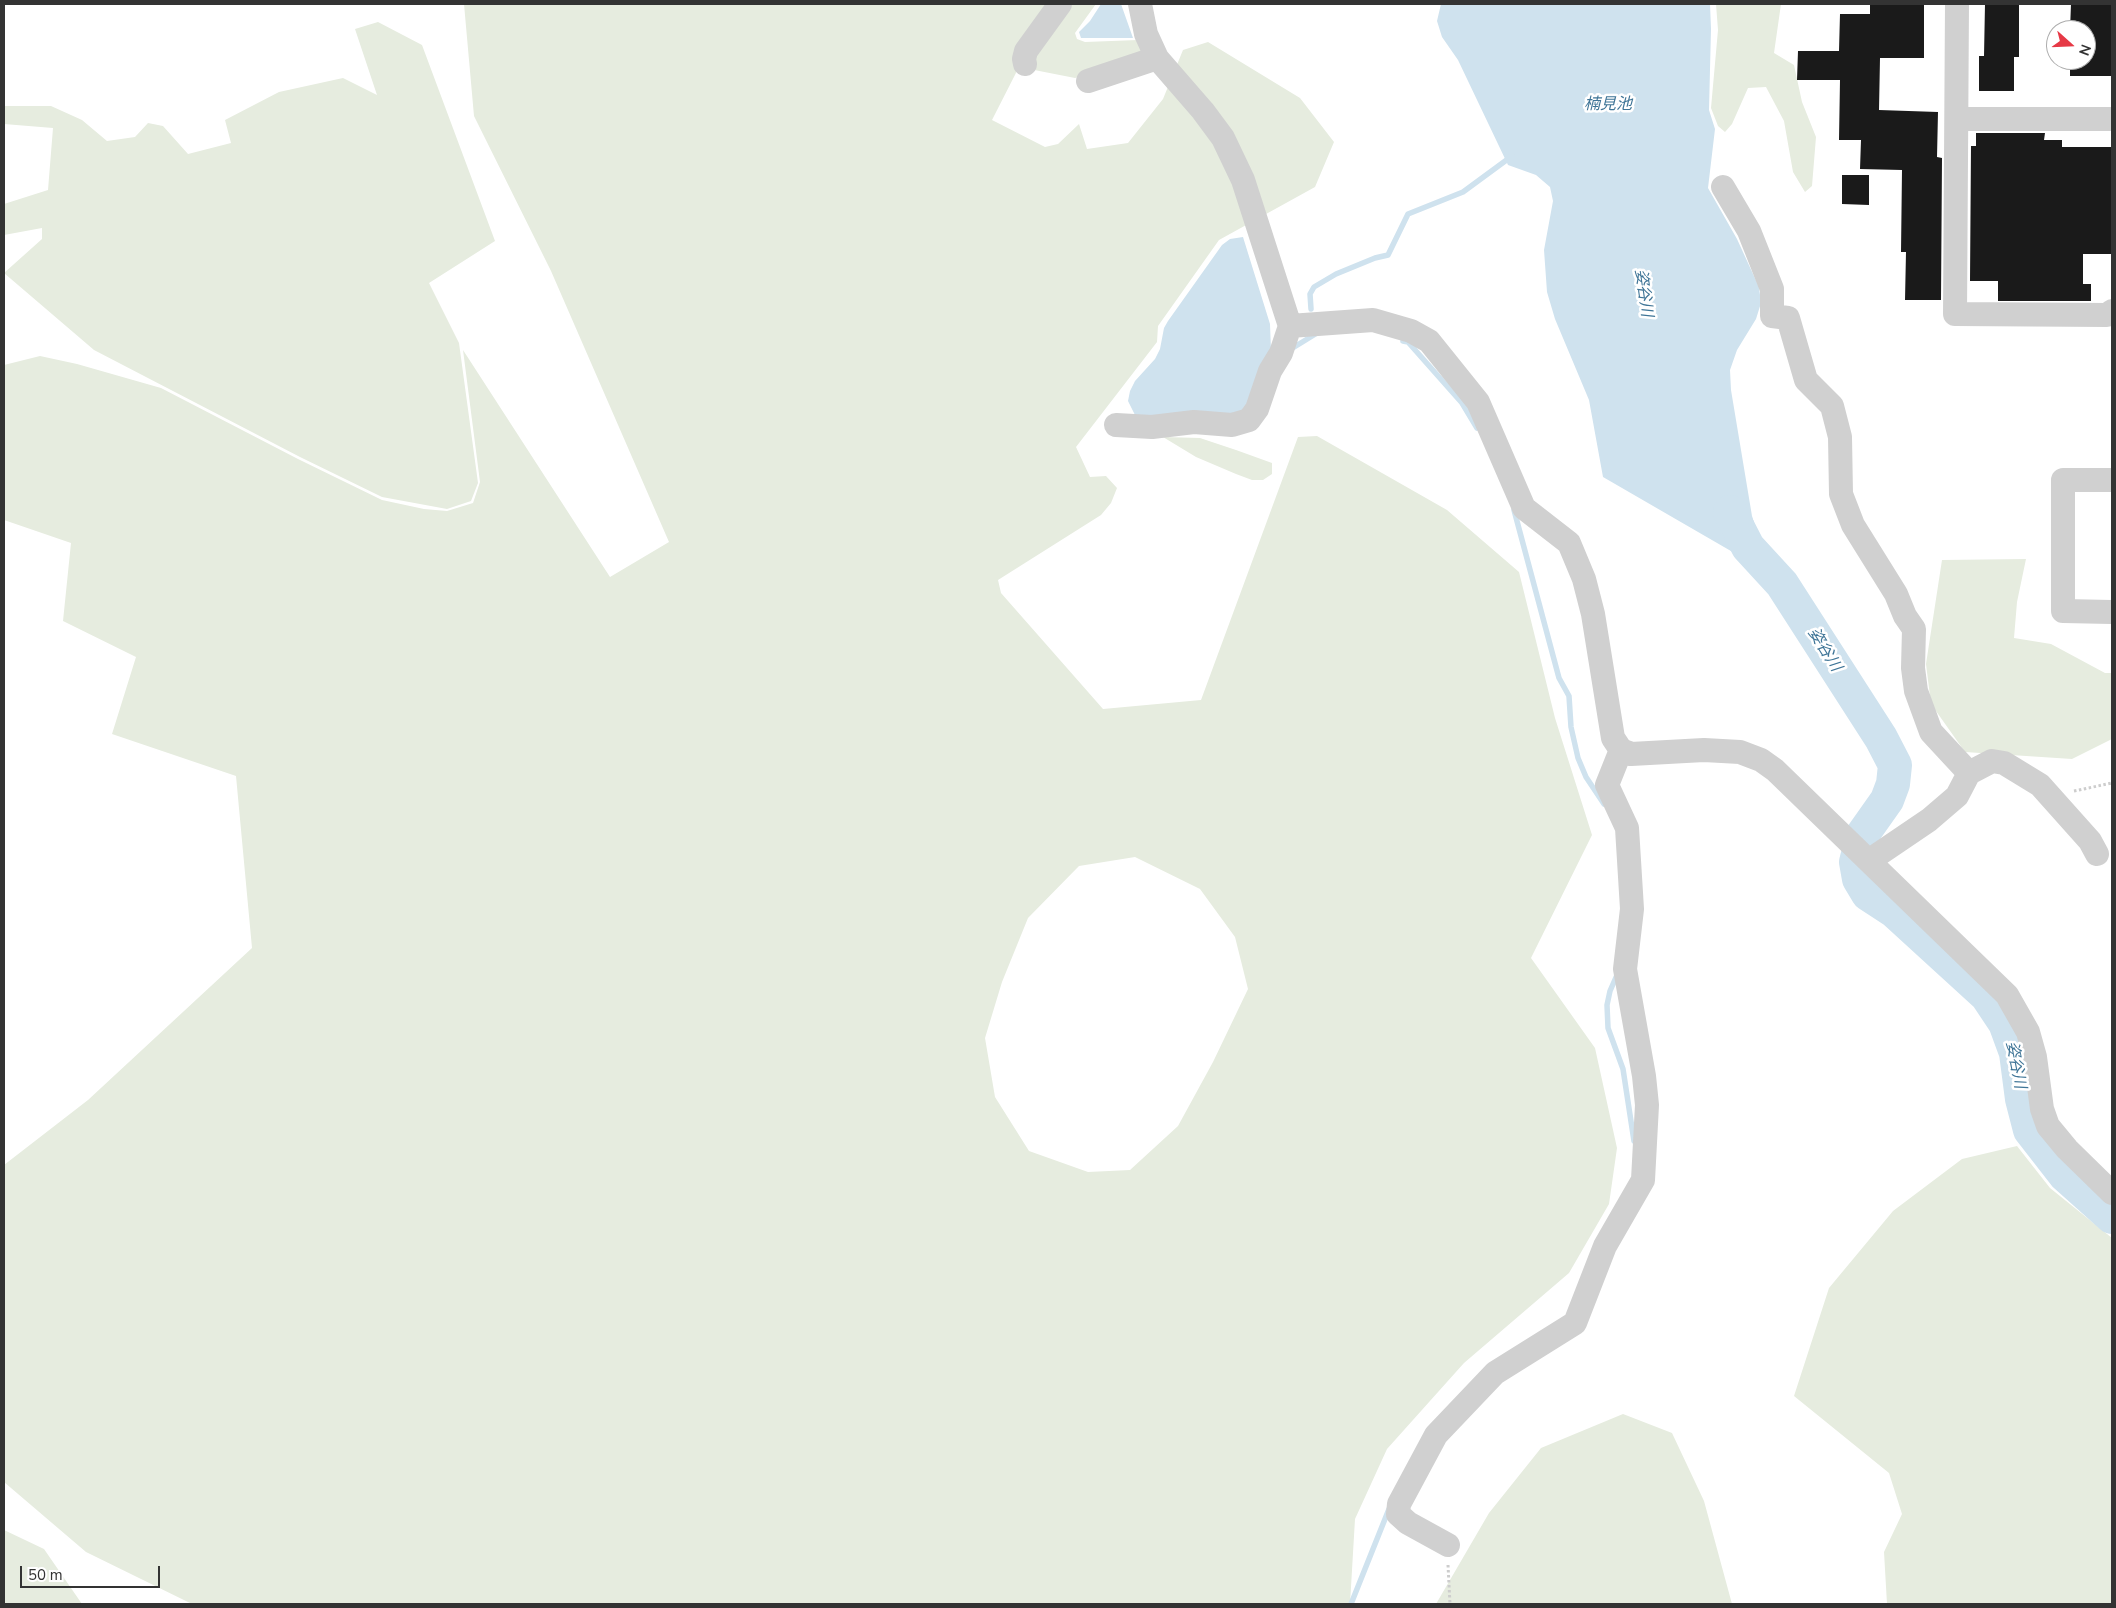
<!DOCTYPE html>
<meta charset="utf-8">
<style>
body{margin:0}
#map{position:relative;width:2116px;height:1608px;overflow:hidden;background:#fff;font-family:"Nunito Sans",sans-serif}
canvas{display:block}
.frame{position:absolute;inset:0;border:5px solid #333;pointer-events:none}
.north{position:absolute;left:2046px;top:20px;width:50px;height:50px;box-sizing:border-box;background:#fff;border:1px solid #adadad;border-radius:50%;rotate:110deg;font-size:14px;font-weight:700;line-height:20px;text-align:center;color:#333}
.north::after{content:'';display:block;margin:auto;width:18px;height:22px;background:#e63946;clip-path:polygon(50% 0,100% 100%,50% 72%,0 100%)}
.scale{position:absolute;left:20px;top:1566px;width:140px;height:22px;box-sizing:border-box;border:2px solid #333;border-top:0;padding-left:6px;font-size:15px;line-height:18px;white-space:nowrap;color:#333;-webkit-text-stroke:4px #fff;paint-order:stroke}
</style>
<div id="map">
<canvas width="2116" height="1608"></canvas>
<div class="frame"></div>
<div class="north">N</div>
<div class="scale">50 m</div>
</div>
<script>
const context = document.querySelector('canvas').getContext('2d');
context.lineJoin = 'round';
function fill(path, color) {
  context.fillStyle = color;
  context.fill(path, 'evenodd');
}
function poly(rows) {
  const path = new Path2D();
  for (const r of rows) {
    path.moveTo(r[0], r[1]);
    for (let i = 2; i < r.length; i += 2) path.lineTo(r[i], r[i + 1]);
  }
  return path;
}
function trace(path, color, width, dash) {
  context.strokeStyle = color;
  context.lineWidth = width;
  context.lineCap = dash ? 'butt' : 'round';
  context.setLineDash(dash || []);
  context.stroke(path);
}
function write(font, color, halo, rows, align = 'center') {
  context.font = font + ' "Nunito Sans","Noto Sans JP",sans-serif';
  context.lineWidth = 5;
  context.setLineDash([]);
  context.textBaseline = 'middle';
  context.strokeStyle = halo;
  context.fillStyle = color;
  for (const [text, x, y, turn = 0] of rows) {
    context.save();
    context.translate(x, y);
    context.rotate((+turn || 0) * Math.PI / 180);
    context.textAlign = isNaN(turn) ? turn : align;
    if (halo) context.strokeText(text, 0, 0);
    context.fillText(text, 0, 0);
    context.restore();
  }
}
const green = poly([
 [464,4,1096,4,1075,33,1077,39,1085,42,1138,40,1144,57,1075,78,1019,67,992,120,1045,147,1058,144,1079,124,1087,149,1128,143,1163,99,1183,50,1208,42,1300,98,1334,142,1315,187,1219,240,1158,326,1157,342,1076,447,1090,477,1106,476,1117,488,1111,503,1101,515,998,580,1001,593,1103,709,1201,700,1298,437,1317,436,1447,510,1519,572,1555,718,1592,835,1531,958,1595,1048,1617,1148,1609,1204,1569,1273,1464,1363,1387,1449,1355,1519,1350,1604,192,1604,86,1552,4,1482,4,1165,88,1100,252,948,236,776,112,734,136,657,63,621,71,543,4,520,4,365,40,356,77,364,161,388,298,459,382,500,424,509,447,511,473,503,480,482,463,350,610,577,669,542,551,271,474,116],
 [1135,857,1200,889,1235,937,1248,989,1213,1062,1178,1126,1130,1170,1088,1172,1029,1151,995,1097,985,1038,1002,982,1028,918,1079,866],
 [1716,4,1781,4,1774,53,1794,65,1802,102,1816,137,1812,186,1805,192,1793,172,1784,121,1766,87,1748,88,1732,124,1725,132,1718,126,1711,108,1718,30],
 [378,22,422,45,495,241,429,283,459,343,478,483,471,501,447,509,382,497,300,457,94,350,4,273,42,239,42,228,4,235,4,204,48,190,53,128,4,124,4,106,51,106,82,120,107,141,135,137,148,123,163,126,188,154,231,143,225,120,279,92,343,78,377,95,355,29],
 [1163,437,1200,438,1236,450,1272,463,1272,474,1263,480,1252,480,1236,474,1196,457],
 [2026,559,2017,602,2014,638,2051,644,2105,673,2112,673,2112,739,2072,759,1965,752,1931,704,1926,664,1942,560],
 [2017,1146,2050,1188,2112,1238,2112,1604,1887,1604,1884,1552,1902,1514,1889,1473,1794,1396,1829,1288,1893,1211,1962,1159],
 [1623,1414,1672,1433,1704,1501,1732,1604,1436,1604,1489,1513,1541,1448],
 [4,1530,44,1549,82,1604,4,1604]
]);
const water = poly([
 [1101,4,1121,4,1133,38,1081,38,1079,32,1090,21],
 [1441,4,1710,4,1711,29,1709,110,1715,129,1708,188,1737,239,1759,287,1761,303,1756,319,1737,350,1730,370,1731,390,1752,516,1761,544,1743,558,1603,477,1589,400,1555,319,1547,292,1544,250,1553,201,1550,187,1536,175,1508,165,1458,60,1442,37,1437,21],
 [1243,237,1270,324,1271,351,1243,414,1150,418,1135,415,1128,401,1130,391,1135,381,1155,359,1160,349,1164,328,1168,321,1222,245,1230,239]
]);
const stream = poly([
 [1311,309,1310,294,1314,287,1336,274,1375,258,1388,255,1408,214,1463,192,1512,156],
 [1403,341,1408,342,1462,403,1477,428],
 [1291,349,1317,333],
 [1514,510,1559,678,1569,696,1571,727,1578,758,1586,777,1604,804],
 [1617,975,1610,991,1607,1005,1608,1028,1623,1069,1634,1141],
 [1351,1604,1389,1509]
]);
const river = poly([
 [1730,512,1748,547,1782,584,1881,738,1895,765,1893,784,1887,800,1863,834,1856,862,1859,879,1868,894,1894,911,1987,996,2005,1023,2016,1053,2022,1099,2030,1130,2065,1175,2112,1217]
]);
const building = poly([
 [1870,4,1924,4,1924,58,1880,58,1879,110,1938,112,1937,157,1942,158,1941,300,1905,300,1906,252,1901,252,1902,170,1860,169,1861,140,1839,140,1840,80,1797,80,1798,51,1839,51,1840,14,1870,14],
 [1985,4,2019,5,2019,57,2014,57,2014,91,1979,91,1979,56,1984,56],
 [2071,4,2112,4,2112,76,2070,76,2070,60,2086,60,2086,30,2070,30],
 [1976,133,2045,133,2044,140,2062,140,2062,147,2112,147,2112,254,2083,254,2083,284,2091,284,2091,301,1998,301,1998,281,1970,281,1971,146,1976,146],
 [1842,175,1869,175,1869,205,1842,204]
]);
const path = poly([
 [2074,791,2112,783],
 [1448,1565,1450,1604]
]);
const minor = poly([
 [1140,4,1146,34,1157,58,1203,111,1223,138,1243,180,1290,326,1373,320,1411,331,1429,341,1478,402,1524,508,1569,543,1584,579,1593,614,1613,738,1621,750,1631,754,1704,750,1740,752,1761,760,1775,770,2007,995,2028,1032,2035,1057,2042,1109,2048,1126,2067,1149,2112,1193],
 [1957,4,1955,314,2107,315,2112,311],
 [1025,64,1024,59,1026,51,1060,4],
 [1088,81,1157,58],
 [1957,119,2112,119],
 [1723,187,1749,231,1772,289,1772,316,1788,318,1806,380,1832,406,1840,437,1841,494,1853,525,1896,594,1905,616,1914,629,1913,668,1916,691,1931,732,1969,773],
 [1116,425,1152,427,1194,422,1232,425,1249,420,1257,409,1270,371,1281,353,1290,326],
 [2112,480,2063,480,2063,611,2112,612],
 [1870,860,1929,820,1957,796,1969,773,1992,761,2004,763,2040,785,2090,841,2097,854],
 [1448,1545,1408,1523,1398,1514,1399,1504,1436,1435,1495,1373,1575,1323,1605,1246,1643,1180,1647,1105,1644,1076,1625,969,1632,909,1627,828,1607,785,1621,750]
]);
const waterNames = [
 ["楠見池",1608,105],
 ["姿谷川",1643,293,82],
 ["姿谷川",1824,650,58],
 ["姿谷川",2015,1065,79]
];
fill(green, '#e6ecdf');
fill(water, '#cfe2ee');
trace(stream, '#cfe2ee', 5.5);
trace(river, '#cfe2ee', 34);
fill(building, '#1a1a1a');
trace(path, '#cdcdcd', 3, [2.5, 2.5]);
trace(minor, '#d0d0d0', 24);
write('italic 16px', '#3f7597', '#fff', waterNames);
</script>
